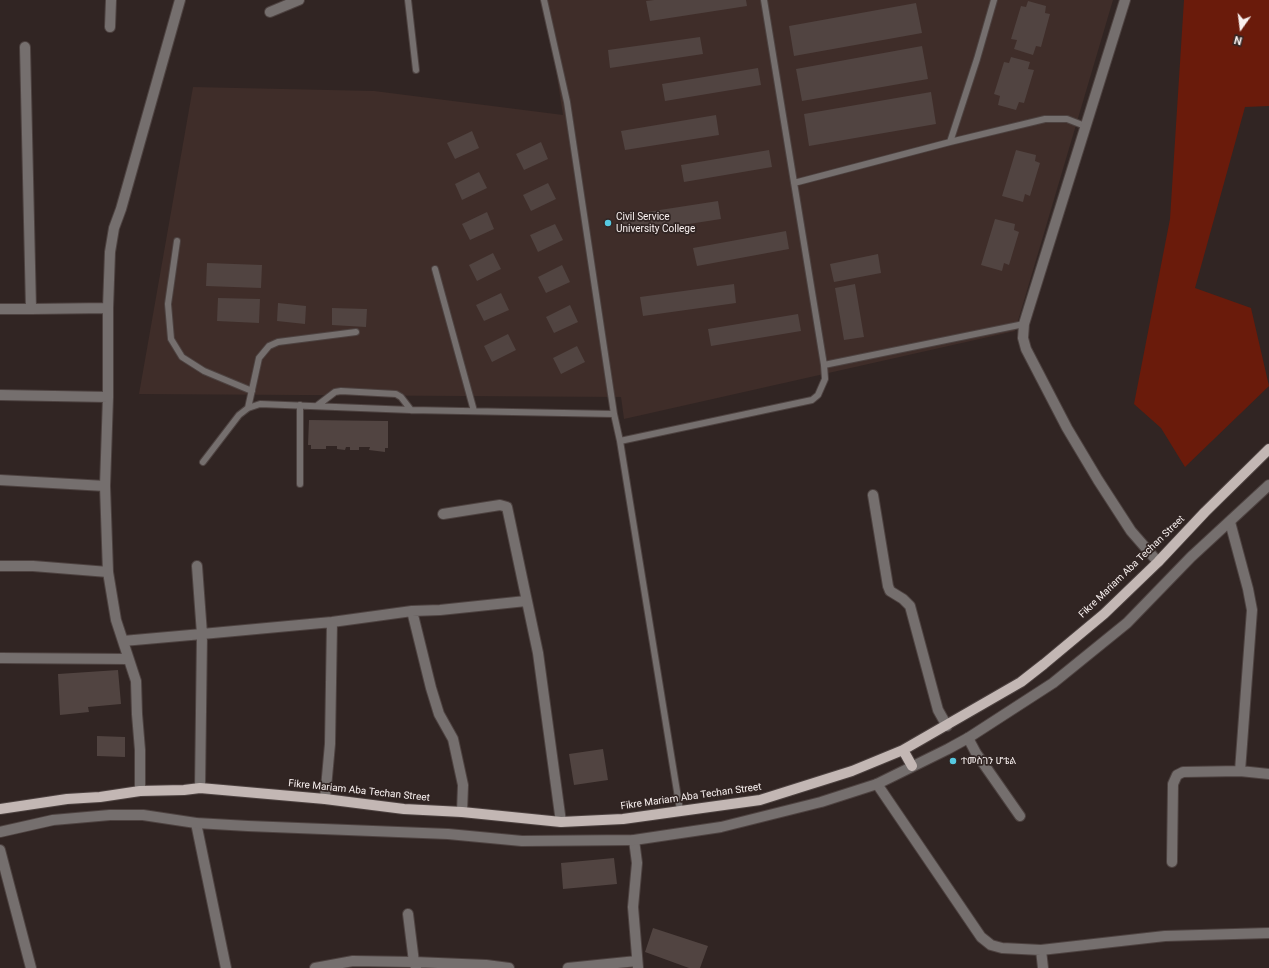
<!DOCTYPE html>
<meta charset="utf-8">
<style>
body{margin:0}
#map{position:relative;width:1269px;height:968px;overflow:hidden;background:#312523;font-family:Roboto,sans-serif}
canvas{display:block}
.north{position:absolute;left:1221px;top:8px;width:40px;height:40px;-webkit-text-stroke:3px #312523;paint-order:stroke;rotate:194deg;font-size:11px;font-weight:700;line-height:16px;text-align:center;color:#f9f1f0}
.north::after{content:'';display:block;margin:auto;width:14px;height:18px;background:#f9f1f0;clip-path:polygon(50% 0,100% 100%,50% 72%,0 100%)}
</style>
<div id="map">
<canvas width="1269" height="968"></canvas>
<div class="north">N</div>
</div>
<script>
const context = document.querySelector('canvas').getContext('2d');
context.lineJoin = 'round';
function fill(path, color) {
  context.fillStyle = color;
  context.fill(path, 'evenodd');
}
function poly(rows) {
  const path = new Path2D();
  for (const r of rows) {
    path.moveTo(r[0], r[1]);
    for (let i = 2; i < r.length; i += 2) path.lineTo(r[i], r[i + 1]);
  }
  return path;
}
function trace(path, color, width, dash) {
  context.strokeStyle = color;
  context.lineWidth = width;
  context.lineCap = dash ? 'butt' : 'round';
  context.setLineDash(dash || []);
  context.stroke(path);
}
function write(font, color, halo, rows, align = 'center') {
  context.font = font + ' Roboto,"Noto Sans Ethiopic",sans-serif';
  context.lineWidth = 3.5;
  context.setLineDash([]);
  context.textBaseline = 'middle';
  context.strokeStyle = halo;
  context.fillStyle = color;
  for (const [text, x, y, turn = 0] of rows) {
    context.save();
    context.translate(x, y);
    context.rotate((+turn || 0) * Math.PI / 180);
    context.textAlign = isNaN(turn) ? turn : align;
    if (halo) context.strokeText(text, 0, 0);
    context.fillText(text, 0, 0);
    context.restore();
  }
}
const built = poly([
 [545,0,1113,0,1015,331,624,419,621,397,139,394,193,87,374,91,563,115]
]);
const green = poly([
 [1184,0,1269,0,1269,106,1245,107,1195,288,1251,308,1269,386,1185,467,1161,428,1134,404,1170,219]
]);
const building = poly([
 [654,0,746,0,747,6,650,21,646,1],
 [1028,1,1046,6,1045,13,1050,14,1041,47,1036,46,1033,55,1014,49,1017,40,1011,39,1021,6,1026,7],
 [916,3,922,33,794,56,789,26],
 [700,37,703,54,610,68,608,50],
 [922,46,928,79,802,101,796,69],
 [1011,57,1030,62,1028,69,1034,70,1024,103,1019,102,1016,110,998,105,1000,96,994,94,1004,62,1009,63],
 [758,68,761,85,665,101,662,84],
 [931,92,936,124,809,146,804,114],
 [716,115,719,135,625,150,621,131],
 [472,131,479,148,455,159,447,143],
 [541,142,548,159,524,170,516,154],
 [769,150,772,167,684,182,681,165],
 [1016,150,1036,155,1035,161,1040,163,1030,196,1025,194,1023,202,1002,196],
 [479,172,487,188,462,200,455,184],
 [548,183,556,199,531,211,523,195],
 [718,201,721,219,624,234,621,216],
 [487,212,494,229,470,240,462,224],
 [995,219,1015,224,1014,230,1019,232,1009,265,1004,263,1002,271,981,265],
 [555,224,563,240,538,252,530,235],
 [786,231,789,249,697,266,693,248],
 [493,253,501,269,477,281,469,265],
 [878,254,881,273,834,282,830,264],
 [207,263,262,265,261,288,206,286],
 [562,265,570,282,546,293,538,277],
 [734,284,736,303,643,316,640,297],
 [855,284,864,337,844,340,835,288],
 [501,293,509,310,484,321,476,305],
 [218,298,260,299,259,323,217,321],
 [278,303,306,306,305,324,277,321],
 [570,305,578,322,554,333,546,317],
 [332,308,367,309,366,327,332,325],
 [798,314,801,331,711,346,708,329],
 [508,334,516,350,492,362,484,346],
 [577,346,585,362,561,374,553,358],
 [309,420,388,421,388,448,385,448,385,452,369,450,370,447,359,447,359,450,350,450,350,447,346,447,345,450,337,449,337,446,326,446,326,449,311,449,311,445,308,445],
 [118,670,121,704,88,707,89,712,60,715,58,674],
 [97,736,125,737,125,757,97,756],
 [603,749,608,780,574,785,569,754],
 [614,858,617,884,563,889,561,863],
 [653,928,708,946,700,968,689,968,645,952]
]);
const service = poly([
 [408,0,416,70],
 [544,0,567,102,614,414,620,441,680,810],
 [950,142,977,59,994,0],
 [794,183,950,142,1045,119,1067,119,1085,126],
 [177,241,168,304,171,339,182,357,204,371,252,391],
 [435,269,474,411],
 [824,365,1024,324],
 [318,405,335,392,341,391,396,394,401,397,411,410],
 [248,408,259,358,269,346,278,342,356,332],
 [620,441,812,400,818,395,825,379,824,365,764,0],
 [203,462,239,415,248,408,260,404,411,410,614,414],
 [300,484,300,405]
]);
const minor = poly([
 [1125,0,1028,311,1024,324,1023,338,1026,349,1067,428,1098,480,1131,531,1158,562],
 [270,12,299,0],
 [110,27,111,0],
 [25,47,31,309,108,308],
 [0,309,31,309],
 [0,395,108,397],
 [0,480,105,486],
 [873,495,888,586,890,591,903,599,910,606,938,710,947,726],
 [443,514,500,505,507,507,538,653,561,822],
 [1230,522,1248,589,1252,610,1240,771],
 [0,566,33,566,108,572],
 [412,611,431,688,439,714,453,739,463,785,462,812],
 [123,641,202,634,197,566],
 [0,658,128,659],
 [968,738,976,753,1020,816],
 [877,784,981,937,991,945,1002,948,1041,950],
 [200,788,202,634,332,622,412,611,440,610,526,601],
 [140,791,140,750,137,714,136,681,116,620,108,572,105,486,108,397,108,308,110,252,114,228,121,209,180,0],
 [325,799,330,744,332,622],
 [196,823,226,968],
 [634,840,637,863,633,907,638,968],
 [0,850,31,968],
 [1172,862,1173,784,1177,775,1183,772,1240,771,1269,774],
 [408,914,414,962,416,968],
 [315,968,353,961,414,962,486,965,509,968],
 [568,968,637,961],
 [1043,968,1041,950,1165,936,1269,933]
]);
const tertiary = poly([
 [0,832,53,820,110,815,143,815,196,823,248,826,448,834,522,841,634,840,721,827,821,802,877,784,948,749,968,738,1053,683,1127,623,1191,557,1269,485]
]);
const primary = poly([
 [903,750,912,766],
 [0,809,67,799,100,797,140,791,184,790,200,788,325,799,404,809,462,812,561,822,623,819,760,800,852,771,903,750,1021,682,1044,664,1104,614,1158,562,1205,512,1269,449]
]);
const markers = [
 [608,223,4,"#56c9e1"],
 [953,761,4,"#56c9e1"]
];
const poiNames = [
 ["Civil Service",616,217],
 ["University College",616,229],
 ["ተመስገን ሆቴል",961,761]
];
const streetNames = [
 ["Fikre Mariam Aba Techan Street",1132,567,-44],
 ["Fikre Mariam Aba Techan Street",359,791,6],
 ["Fikre Mariam Aba Techan Street",691,797,-8]
];
fill(built, '#3f2d29');
fill(green, '#6a1b0b');
fill(building, '#514441');
trace(service, '#4d4240', 8);
trace(minor, '#4d4240', 12);
trace(tertiary, '#4d4240', 12);
trace(primary, '#4d4240', 12);
trace(service, '#756f6e', 6);
trace(minor, '#756f6e', 10);
trace(tertiary, '#756f6e', 10);
trace(primary, '#c3b7b4', 10);
for (const [x, y, r, color] of markers) {
  const dot = new Path2D();
  dot.arc(x, y, r, 0, 2 * Math.PI);
  context.fillStyle = color;
  context.fill(dot);
  trace(dot, '#312523', 1.5);
}
write('10px', '#f9f1f0', '#312523', poiNames, 'left');
write('10px', '#f9f1f0', '#312523', streetNames);
</script>
